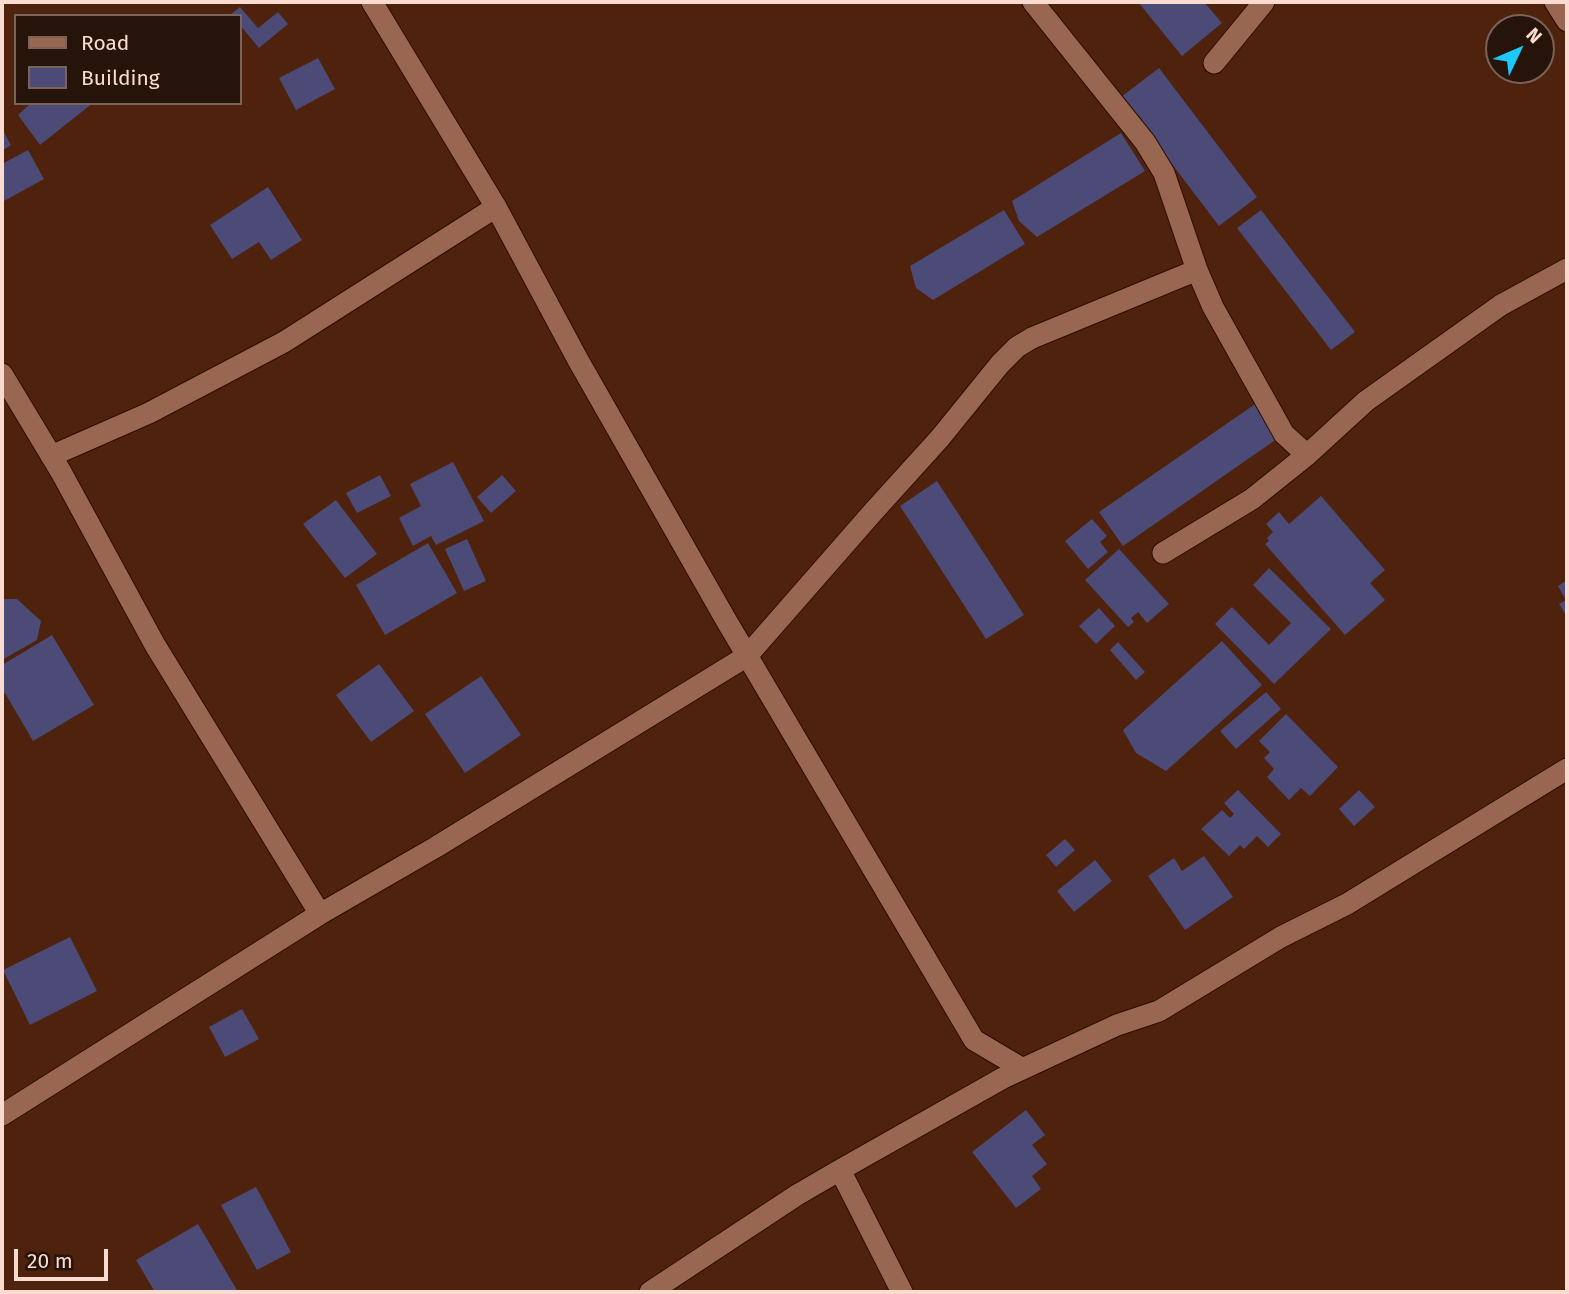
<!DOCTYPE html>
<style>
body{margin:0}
#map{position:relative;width:1569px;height:1294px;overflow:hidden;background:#4e220c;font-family:"Fira Sans",sans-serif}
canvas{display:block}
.frame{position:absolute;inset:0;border:4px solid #f9dccf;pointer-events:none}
.legend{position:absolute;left:14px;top:14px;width:228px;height:91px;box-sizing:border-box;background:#26130a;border:2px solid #7a6359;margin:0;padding:9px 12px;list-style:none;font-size:21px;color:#f9dccf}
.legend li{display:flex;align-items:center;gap:14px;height:35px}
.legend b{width:35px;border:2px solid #7a6359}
.north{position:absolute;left:1485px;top:14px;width:70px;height:70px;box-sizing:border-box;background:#26130a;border:2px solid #7a6359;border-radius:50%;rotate:46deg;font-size:19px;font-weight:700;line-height:28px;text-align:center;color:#f9dccf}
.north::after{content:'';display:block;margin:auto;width:24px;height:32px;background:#1cc9fc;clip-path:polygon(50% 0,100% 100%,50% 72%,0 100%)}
.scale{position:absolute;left:14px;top:1249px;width:94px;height:32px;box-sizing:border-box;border:4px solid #f9dccf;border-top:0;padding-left:9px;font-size:21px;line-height:24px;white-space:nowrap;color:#f9dccf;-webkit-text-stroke:5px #26130a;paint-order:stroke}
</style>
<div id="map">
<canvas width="1569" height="1294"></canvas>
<div class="frame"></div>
<ul class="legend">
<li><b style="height:9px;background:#996751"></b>Road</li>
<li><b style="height:19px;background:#4c4a77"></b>Building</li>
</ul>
<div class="north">N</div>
<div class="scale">20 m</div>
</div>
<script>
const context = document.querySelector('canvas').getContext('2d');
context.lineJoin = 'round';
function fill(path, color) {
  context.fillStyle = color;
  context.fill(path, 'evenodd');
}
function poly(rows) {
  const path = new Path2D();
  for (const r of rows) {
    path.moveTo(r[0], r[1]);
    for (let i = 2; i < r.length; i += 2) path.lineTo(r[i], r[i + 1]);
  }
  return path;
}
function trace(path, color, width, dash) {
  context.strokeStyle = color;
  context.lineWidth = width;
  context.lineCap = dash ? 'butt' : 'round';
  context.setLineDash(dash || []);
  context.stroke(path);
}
const building = poly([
 [1138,2,1204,2,1222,23,1182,56],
 [240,7,258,28,278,12,288,24,259,48,240,25,240,16,231,14],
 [318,58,335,89,296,110,279,78],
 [1159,68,1257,197,1219,226,1121,97],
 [31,103,93,103,40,145,18,115],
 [2,129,11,145,2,151],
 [1121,133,1145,171,1037,237,1019,221,1012,201],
 [28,150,44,179,2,202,2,164],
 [268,187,302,240,271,260,259,242,232,259,210,225],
 [1004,210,1025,244,933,300,916,288,910,266],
 [1261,210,1355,332,1331,350,1237,228],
 [1261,400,1284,434,1123,546,1099,512],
 [453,462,484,521,436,545,431,536,413,546,399,518,421,506,410,484],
 [380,475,391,496,357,513,346,493],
 [502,475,516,491,491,513,477,497],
 [937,481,1024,615,986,639,900,506],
 [1321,496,1385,570,1370,583,1385,600,1345,635,1265,544,1269,541,1267,538,1273,532,1266,524,1279,512,1289,524],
 [336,500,377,554,345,578,303,524],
 [1092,519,1107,536,1100,542,1108,552,1088,569,1065,541],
 [467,539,486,581,464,591,445,549],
 [428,543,457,593,385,635,356,585],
 [1119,549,1169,604,1147,623,1138,612,1131,618,1134,622,1128,627,1085,580],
 [1269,568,1331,629,1274,684,1215,624,1232,607,1269,645,1291,623,1253,585],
 [1567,580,1567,617,1559,604,1566,600,1558,586],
 [2,599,17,599,41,621,37,640,2,660],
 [1099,608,1115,626,1096,644,1079,626],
 [52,635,94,705,33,741,5,693,2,695,2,665],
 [1222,641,1262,685,1166,771,1136,753,1123,730],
 [1118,642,1145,672,1136,680,1110,650],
 [379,664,414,711,371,742,336,695],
 [481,676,521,735,465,773,425,714],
 [1266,692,1281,709,1236,749,1220,731],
 [1286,714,1338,767,1310,796,1301,788,1289,800,1267,777,1274,769,1264,758,1270,752,1259,741],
 [1238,790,1281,834,1268,847,1257,836,1244,849,1240,845,1229,856,1201,829,1222,810,1230,818,1234,814,1224,803],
 [1359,790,1375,807,1354,826,1339,809],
 [1065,839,1075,850,1056,867,1046,855],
 [1204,856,1233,897,1185,930,1148,876,1174,858,1182,871],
 [1095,860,1112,881,1074,912,1057,891],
 [70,937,97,991,30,1025,3,970],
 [242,1009,259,1039,225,1057,209,1027],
 [1026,1110,1045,1135,1032,1145,1047,1164,1032,1176,1041,1189,1016,1208,972,1152],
 [256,1187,291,1252,257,1270,221,1205],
 [198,1224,238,1292,155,1292,136,1260]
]);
const minor = poly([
 [372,2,496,207,578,360,726,620,974,1040,1023,1069],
 [1033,2,1145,142,1164,173,1197,270,1213,307,1284,434,1307,455],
 [1555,2,1567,21],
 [1214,63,1264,2],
 [2,374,61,472,155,645,320,914],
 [51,456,149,413,284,342,496,207],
 [1163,553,1252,499,1307,455,1366,401,1501,305,1567,269],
 [2,1115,320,914,436,847,747,656,873,512,940,438,1000,364,1017,347,1032,338,1197,270],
 [840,1170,902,1292],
 [650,1292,797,1195,840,1170,1003,1078,1117,1025,1159,1011,1281,937,1347,904,1567,769]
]);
fill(building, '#4c4a77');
trace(minor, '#2d0d00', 23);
trace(minor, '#996751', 21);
</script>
